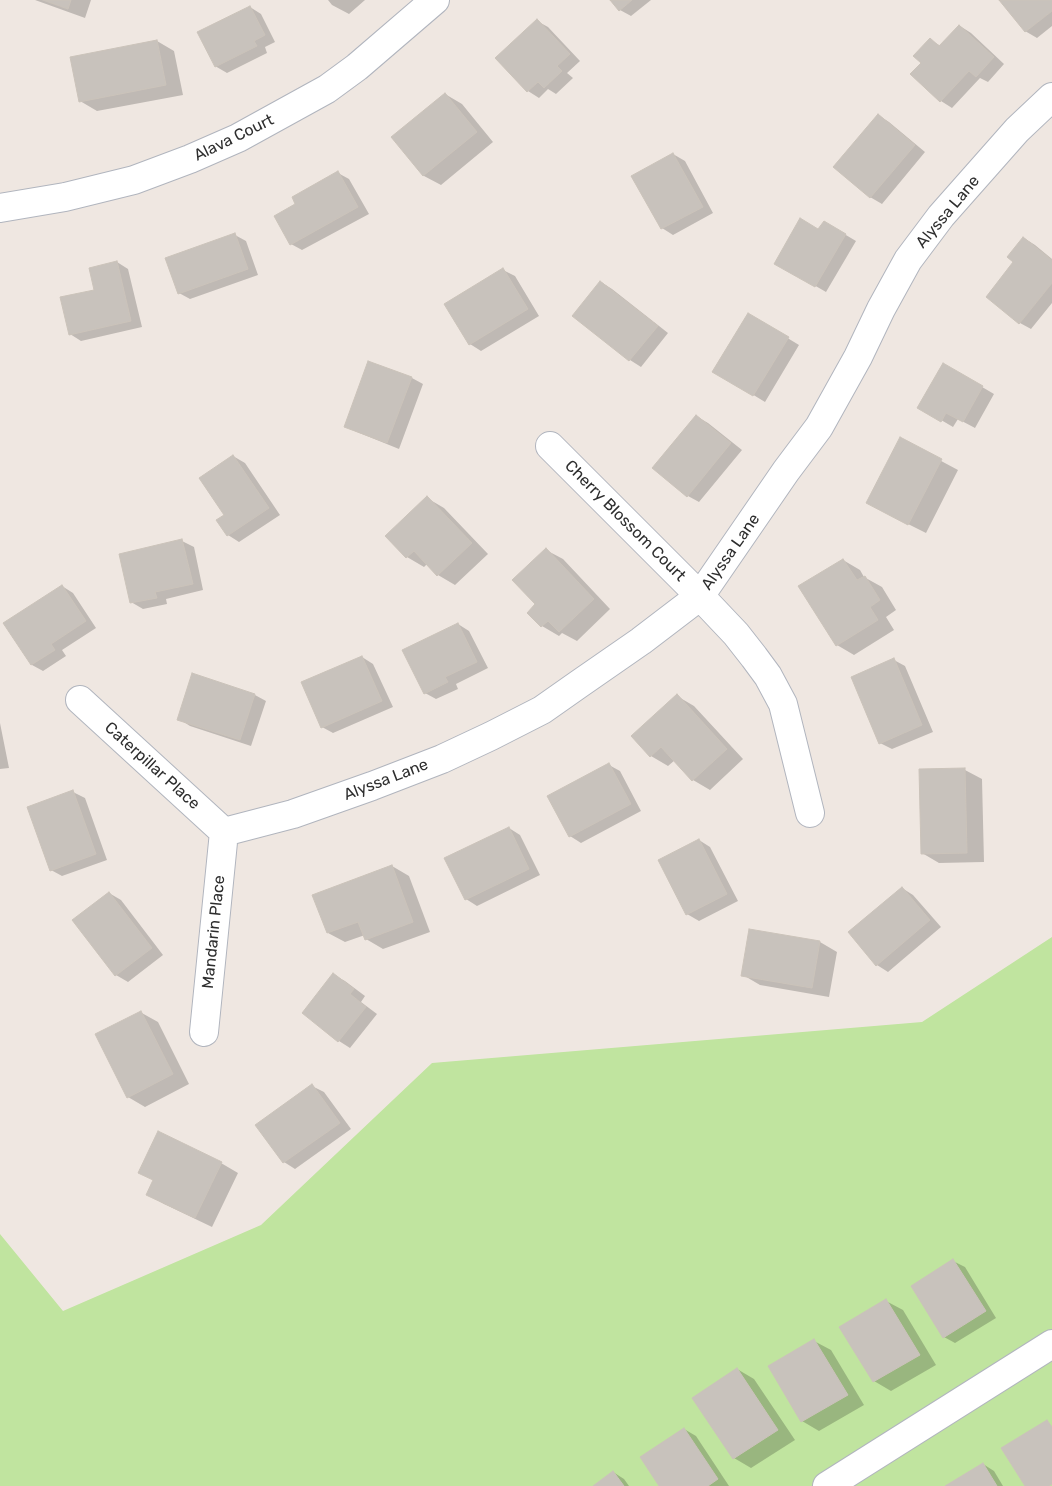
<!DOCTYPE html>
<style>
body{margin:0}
canvas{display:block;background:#efe7e1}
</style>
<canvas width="1052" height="1486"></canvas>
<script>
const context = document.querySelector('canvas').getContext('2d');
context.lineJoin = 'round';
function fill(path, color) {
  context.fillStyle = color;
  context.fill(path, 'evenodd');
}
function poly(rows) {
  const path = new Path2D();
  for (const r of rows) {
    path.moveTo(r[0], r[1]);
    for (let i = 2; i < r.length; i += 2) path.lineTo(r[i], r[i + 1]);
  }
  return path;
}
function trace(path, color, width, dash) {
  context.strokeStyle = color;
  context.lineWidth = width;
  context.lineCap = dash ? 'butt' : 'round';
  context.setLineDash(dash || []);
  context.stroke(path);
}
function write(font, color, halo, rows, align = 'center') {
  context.font = font + ' Rubik,sans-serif';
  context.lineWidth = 4.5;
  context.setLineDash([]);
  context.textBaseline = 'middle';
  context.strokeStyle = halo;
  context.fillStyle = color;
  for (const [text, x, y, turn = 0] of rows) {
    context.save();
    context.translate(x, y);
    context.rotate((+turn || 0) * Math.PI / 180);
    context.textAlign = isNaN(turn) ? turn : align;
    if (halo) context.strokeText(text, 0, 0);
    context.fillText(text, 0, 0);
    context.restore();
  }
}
const green = poly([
 [1052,937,1052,1486,0,1486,0,1234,63,1311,261,1225,432,1063,922,1022]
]);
const shadow = poly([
 [35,0,91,0,85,18],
 [328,0,365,0,349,14,332,5],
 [612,0,651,0,631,16,620,10],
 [1001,0,1052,0,1052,26,1037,38,1025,31],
 [250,7,261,14,275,42,265,47,267,53,227,73,215,66],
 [537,21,548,27,580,61,567,73,573,78,556,94,548,89,539,98,528,91,497,58],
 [960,26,971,33,1004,64,988,82,980,78,952,108,941,101,922,62,930,40,941,46],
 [157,41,174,51,183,95,97,111,80,101],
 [445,94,462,104,493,142,441,185,424,176,392,137],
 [878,115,889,122,925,152,882,204,870,197],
 [673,154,685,161,713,213,673,235,662,228],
 [338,173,349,179,369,214,302,250,291,244],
 [824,222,856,241,826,292,776,263,819,231],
 [235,235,246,241,258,275,190,299,179,293],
 [1024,238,1035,245,1052,259,1052,303,1031,329,1020,323,1015,262],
 [117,262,128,269,142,327,81,341,70,334,95,291],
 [503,270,515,276,539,316,481,351,470,344],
 [601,282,612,289,668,333,641,367,630,360,574,316],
 [748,314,799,345,765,402,714,371],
 [369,362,412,378,423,384,399,449,357,432,345,426],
 [943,364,994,394,975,428,958,419,953,427,919,407],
 [696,416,708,423,742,450,699,502,688,496],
 [900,439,958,470,926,533,884,512],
 [233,456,245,463,280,515,239,542,228,535,225,516],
 [427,498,444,508,488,554,455,585,438,575,427,564,424,567,407,557,387,536],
 [182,541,194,547,203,590,166,599,167,604,143,609,131,602],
 [546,550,563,559,610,609,577,641,562,633,559,636,542,626,537,604],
 [843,560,860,570,864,577,882,587,896,610,886,617,894,630,854,655,837,645],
 [62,586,73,593,96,628,62,650,66,656,43,671,32,665,5,623],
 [458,624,469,631,488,668,456,684,458,689,436,699,425,693],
 [362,657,373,664,393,707,333,733,322,727],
 [894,660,905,666,933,732,892,749,880,743],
 [255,695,266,701,251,746,190,726,179,719],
 [677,696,694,706,743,759,710,790,693,780,675,760,668,766,651,756],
 [0,723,9,768,0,769],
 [609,765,620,771,641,811,581,843,570,836],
 [965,770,982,779,984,862,939,863,922,853],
 [73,792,85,798,107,860,62,876,51,870],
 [509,828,520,835,540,875,477,906,466,899],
 [699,840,710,847,738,901,699,921,687,914],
 [392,866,409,876,430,932,383,949,366,939,365,935,345,942,328,933],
 [902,888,913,895,941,927,888,972,877,965,849,932],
 [109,893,121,900,163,955,128,982,116,975,74,921],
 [820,942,837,952,829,997,760,985,743,975],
 [334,975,345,981,365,996,361,1002,377,1014,350,1048,339,1041,304,1013],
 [140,1012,158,1022,189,1084,145,1107,128,1097],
 [312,1086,324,1092,351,1129,295,1169,284,1162,257,1126],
 [221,1163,238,1173,212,1227,164,1204,147,1194,154,1180],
 [953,1261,965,1267,996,1318,955,1343,944,1337],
 [886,1301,903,1310,936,1365,891,1391,874,1381],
 [814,1341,831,1350,864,1405,819,1431,802,1421,770,1367],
 [737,1369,754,1379,795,1440,751,1468,734,1458,694,1398],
 [684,1429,696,1436,729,1486,661,1486],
 [983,1464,994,1471,1003,1486,948,1486],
 [613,1472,624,1479,629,1486,595,1486]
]);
const building = poly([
 [43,0,71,0,68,9,43,0],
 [610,0,632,0,619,11,610,0],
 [999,0,1052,0,1052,11,1025,32,999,0],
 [250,6,265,35,254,41,257,46,215,67,197,32,250,6],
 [537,19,570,54,557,66,562,71,544,88,538,82,527,92,495,58,537,19],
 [959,25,994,57,976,77,969,71,940,102,910,74,921,63,913,56,930,38,939,46,959,25],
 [157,40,166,85,79,102,70,57,157,40],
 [445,93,477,132,423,176,391,137,445,93],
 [878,114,915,145,870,198,833,167,878,114],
 [673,153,703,207,661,229,631,176,673,153],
 [338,171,358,207,290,245,274,216,295,204,292,197,338,171],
 [800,218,818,229,824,221,846,234,815,287,774,264,800,218],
 [235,233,248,269,178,294,165,258,235,233],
 [1023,237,1052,260,1052,283,1019,324,986,297,1013,262,1007,257,1023,237],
 [117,261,131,321,69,335,60,297,94,290,89,268,117,261],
 [503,268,528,309,469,345,444,304,503,268],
 [600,281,658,326,629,361,572,316,600,281],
 [748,313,789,337,753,396,712,372,748,313],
 [368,361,412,377,387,443,344,427,368,361],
 [943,363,983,386,963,422,946,413,941,422,917,408,943,363],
 [696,415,731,443,687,497,652,468,696,415],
 [900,437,942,459,908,525,866,503,900,437],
 [233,455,269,508,227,536,216,520,224,515,199,478,233,455],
 [427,496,472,543,437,576,414,551,406,558,385,536,427,496],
 [182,539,193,584,155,592,157,598,130,603,119,554,182,539],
 [546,548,594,599,559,632,548,621,541,627,527,613,535,604,512,580,546,548],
 [843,559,857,580,865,576,880,600,870,607,878,620,836,646,798,586,843,559],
 [62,585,86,621,51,644,55,650,31,665,3,623,62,585],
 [458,623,477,662,445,677,448,682,424,694,402,650,458,623],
 [362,656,382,701,321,728,301,682,362,656],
 [894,658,922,725,879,744,851,677,894,658],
 [192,673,255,694,240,740,177,720,192,673],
 [677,694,727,749,692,781,661,747,650,757,631,736,677,694],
 [609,763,631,804,569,837,547,796,609,763],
 [965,768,967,853,921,854,919,769,965,768],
 [73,790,96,854,50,871,27,807,73,790],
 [509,827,529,869,465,900,444,858,509,827],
 [699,839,727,894,686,915,658,860,699,839],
 [392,865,413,922,365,940,358,922,327,933,312,895,392,865],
 [902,887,930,920,876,966,848,932,902,887],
 [109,892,152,948,115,976,72,920,109,892],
 [749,929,820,941,812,988,741,976,749,929],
 [333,973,354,989,350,994,366,1007,338,1042,302,1013,333,973],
 [141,1011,173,1074,127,1098,95,1034,141,1011],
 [312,1084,340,1123,283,1163,255,1125,312,1084],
 [158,1131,222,1162,195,1218,146,1195,153,1180,138,1173,158,1131],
 [953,1259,986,1311,943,1338,911,1286,953,1259],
 [886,1299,920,1355,873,1382,839,1327,886,1299],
 [814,1339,848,1395,801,1422,768,1366,814,1339],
 [737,1368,778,1430,733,1459,692,1398,737,1368],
 [1047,1420,1052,1427,1052,1484,1049,1486,1025,1486,1001,1448,1047,1420],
 [684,1428,718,1479,708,1486,659,1486,640,1457,684,1428],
 [983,1463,997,1486,945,1486,983,1463],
 [613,1471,624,1486,593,1486,613,1471]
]);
const minor = poly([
 [0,208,65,197,134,180,190,159,238,138,327,89,357,67,435,0],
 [550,446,700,596,736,634,754,657,768,676,783,704,810,813],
 [80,700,224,832],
 [224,832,293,814,372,786,442,759,491,736,542,710,579,684,641,641,700,596,786,471,819,427,858,357,881,309,908,260,941,216,1017,130,1052,97],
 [204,1032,224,832],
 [827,1486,1052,1344]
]);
const streetNames = [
 ["Alava Court",234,138,-26],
 ["Alyssa Lane",948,212,-50],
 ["Cherry Blossom Court",625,521,45],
 ["Alyssa Lane",731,552,-55],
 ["Caterpillar Place",152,766,42],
 ["Alyssa Lane",386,780,-21],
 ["Mandarin Place",214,932,-84]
];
fill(green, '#c0e49f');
fill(shadow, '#0003');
fill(building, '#c8c2bc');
trace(building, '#cbc3ba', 1);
trace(minor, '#b1b5be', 30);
trace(minor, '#fff', 28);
write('16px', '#2e2e2e', '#fff', streetNames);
</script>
